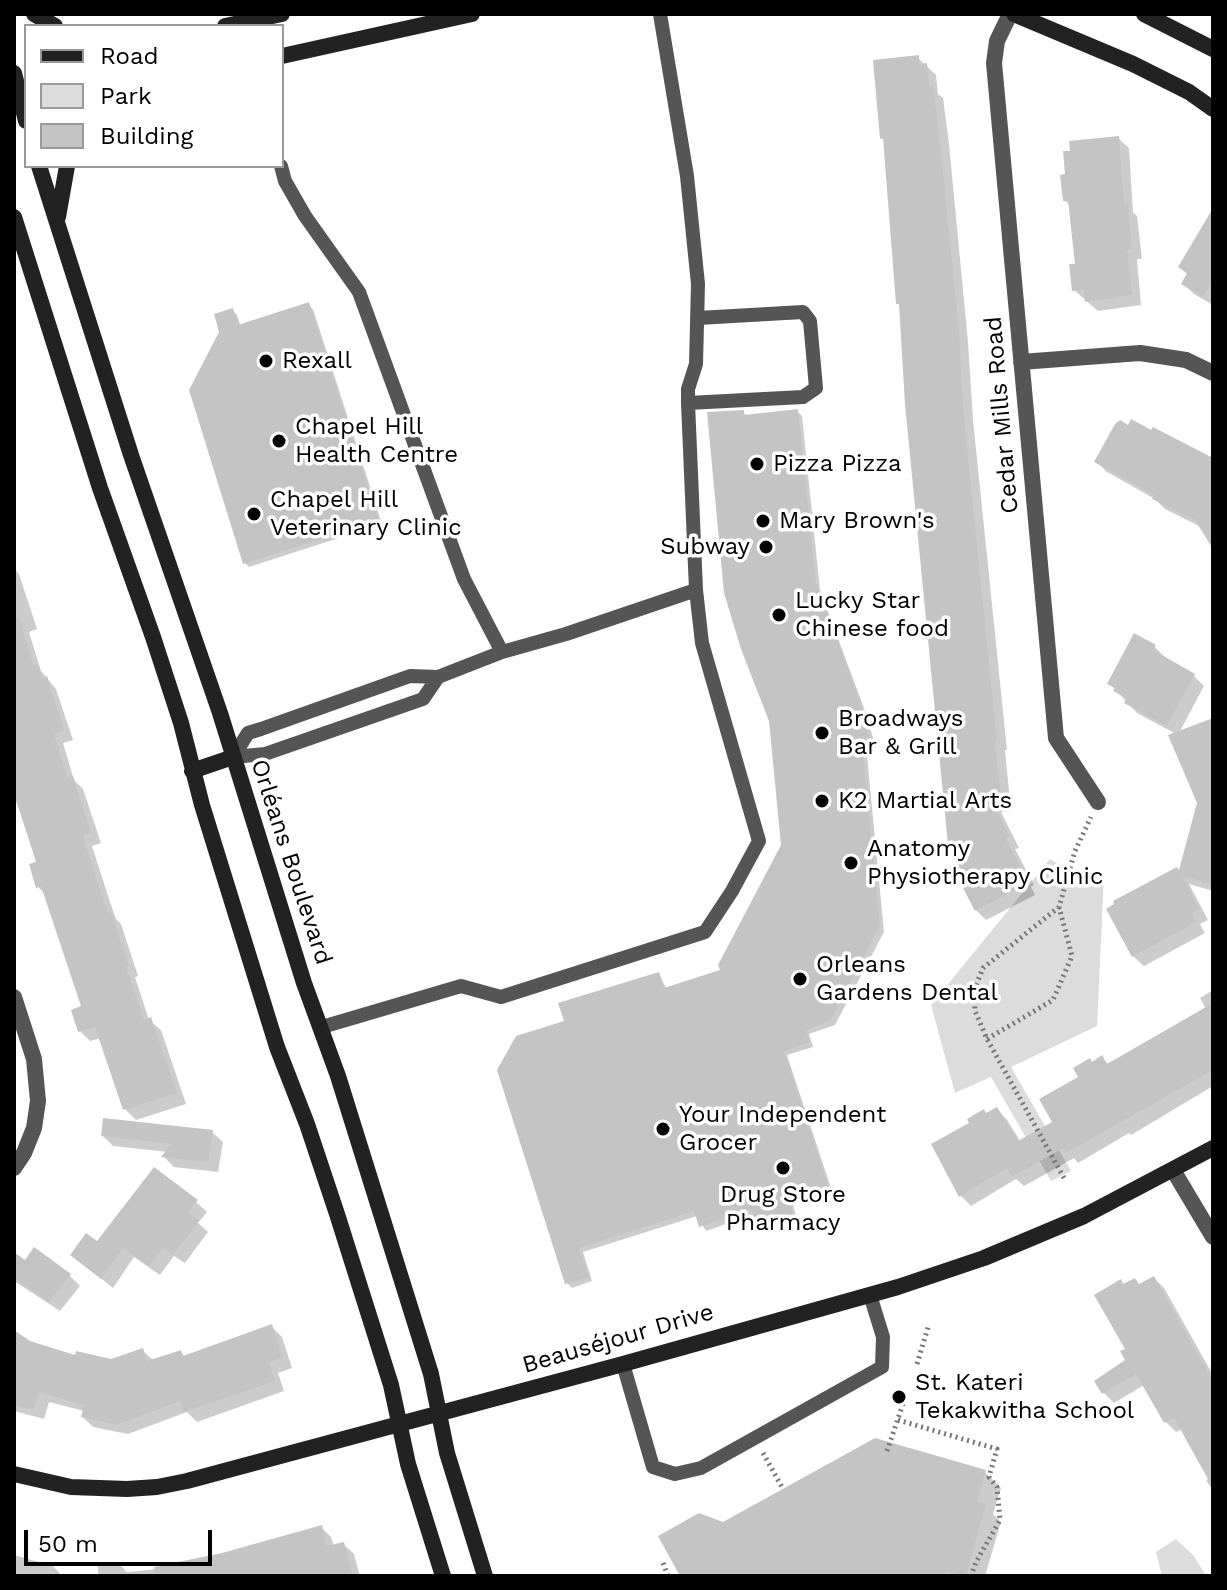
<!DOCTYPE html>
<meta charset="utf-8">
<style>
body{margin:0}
#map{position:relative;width:1227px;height:1590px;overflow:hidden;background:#fff;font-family:"Work Sans",sans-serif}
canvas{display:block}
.frame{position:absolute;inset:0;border:16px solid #000;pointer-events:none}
.legend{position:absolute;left:24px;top:24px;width:260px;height:144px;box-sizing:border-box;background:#fff;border:2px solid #999;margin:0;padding:10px 14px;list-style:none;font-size:24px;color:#000}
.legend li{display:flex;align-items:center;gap:16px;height:40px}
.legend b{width:40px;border:2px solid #999}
.scale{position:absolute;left:24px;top:1530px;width:188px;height:36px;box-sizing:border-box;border:4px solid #000;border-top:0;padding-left:10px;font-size:24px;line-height:28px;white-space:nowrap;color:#000;-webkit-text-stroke:6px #fff;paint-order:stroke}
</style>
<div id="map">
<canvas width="1227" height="1590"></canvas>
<div class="frame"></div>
<ul class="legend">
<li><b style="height:10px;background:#222"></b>Road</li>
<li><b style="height:22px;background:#dcdcdc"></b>Park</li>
<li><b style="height:22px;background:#c4c4c4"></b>Building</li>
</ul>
<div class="scale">50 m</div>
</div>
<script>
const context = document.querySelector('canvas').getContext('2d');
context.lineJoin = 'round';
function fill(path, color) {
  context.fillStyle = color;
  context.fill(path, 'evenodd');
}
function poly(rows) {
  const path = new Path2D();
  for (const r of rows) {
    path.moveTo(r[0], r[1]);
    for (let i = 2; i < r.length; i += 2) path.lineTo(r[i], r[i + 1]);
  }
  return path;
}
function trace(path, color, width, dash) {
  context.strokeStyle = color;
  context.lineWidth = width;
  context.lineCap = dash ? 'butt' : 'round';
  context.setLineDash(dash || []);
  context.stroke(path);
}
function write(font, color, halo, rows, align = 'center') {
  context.font = font + ' "Work Sans",sans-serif';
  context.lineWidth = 7;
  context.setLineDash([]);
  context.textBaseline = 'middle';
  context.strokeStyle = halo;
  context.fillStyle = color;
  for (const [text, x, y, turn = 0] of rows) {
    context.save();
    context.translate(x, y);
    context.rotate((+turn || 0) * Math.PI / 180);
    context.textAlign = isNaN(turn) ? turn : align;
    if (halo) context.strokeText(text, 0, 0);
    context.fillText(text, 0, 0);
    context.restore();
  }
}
const green = poly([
 [1050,859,1070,871,1104,875,1097,1026,1011,1067,1071,1171,1051,1181,991,1077,955,1093,931,1005],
 [1176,1539,1194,1556,1206,1576,1162,1576,1156,1552]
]);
const shadow = poly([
 [918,58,936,75,938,94,943,98,949,144,968,342,973,420,1007,750,1005,750,1011,811,1001,812,1019,848,1015,849,1034,885,1031,887,1035,895,986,920,976,910,969,885,885,140,882,138],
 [1118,138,1129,148,1133,212,1137,216,1142,259,1137,259,1141,305,1098,311,1074,290,1077,266,1070,206,1065,200],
 [1213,236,1213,305,1194,294,1183,283,1188,275,1180,267],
 [308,305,313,309,382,524,249,567,245,563,232,310,237,315,241,327],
 [797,411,802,416,820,590,864,708,875,744,866,745,884,932,835,1025,809,1034,813,1047,787,1055,832,1191,793,1204,796,1217,763,1228,755,1214,706,1231,697,1216,583,1252,592,1281,572,1288,567,1283,566,1022,659,974,667,990,723,972,783,845,743,412,747,416],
 [1096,461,1213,461,1213,546,1201,527,1165,509,1155,499,1107,472],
 [14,568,19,574,37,629,29,632,41,671,56,689,73,740,63,743,74,780,83,789,101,843,92,846,110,902,116,919,121,924,138,976,135,977,149,1020,161,1030,186,1104,136,1120,125,1109,101,1038,90,1041,80,1031,83,1008,46,895,38,887,38,864,14,795],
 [1154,646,1165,657,1164,659,1194,676,1204,686,1179,733,1213,720,1213,806,1176,734,1137,713,1110,684],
 [1213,814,1213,891,1189,884,1208,920,1200,924,1205,933,1144,966,1133,956],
 [1213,990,1213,1086,1131,1135,1129,1133,1078,1163,1074,1158,1024,1186,1016,1179,971,1206,961,1196,933,1145,997,1109,1007,1120,1021,1142,1055,1123,1081,1077,1093,1064,1102,1058,1109,1065,1206,1009,1200,998],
 [212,1132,223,1142,218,1172,174,1167,164,1157,168,1152,113,1146,103,1136],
 [196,1202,207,1212,198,1223,208,1232,185,1263,174,1256,160,1275,134,1257,113,1288,72,1255],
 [14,1254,26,1263,70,1276,80,1286,60,1311,14,1281],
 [1154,1278,1164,1288,1213,1375,1213,1491,1206,1480,1210,1478,1182,1429,1176,1432,1166,1422,1144,1385,1114,1403,1103,1392,1128,1360,1121,1282,1124,1285,1140,1286],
 [272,1327,282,1337,292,1368,278,1373,284,1391,197,1422,187,1412,128,1434,93,1427,83,1417,84,1411,49,1402,44,1419,14,1411,14,1333,29,1343,77,1357,111,1361,143,1351,154,1361,181,1352,185,1357],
 [985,1472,1001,1488,993,1514,1001,1522,985,1576,683,1576,723,1524],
 [321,1527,331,1537,334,1547,343,1544,354,1554,360,1576,98,1576,98,1563,120,1565,127,1572,178,1567],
 [14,1555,53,1566,62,1576,14,1576]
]);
const building = poly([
 [919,55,919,64,927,63,929,86,933,86,939,132,959,331,963,408,997,741,995,741,1001,801,992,802,1010,837,1006,839,1025,875,1022,876,1026,884,975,911,962,886,967,884,948,845,905,404,899,304,896,304,883,138,880,139,873,60],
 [1119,136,1124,204,1128,204,1132,249,1127,250,1132,295,1085,302,1084,290,1072,291,1069,264,1075,264,1068,201,1063,201,1060,175,1065,174,1063,151,1070,151,1069,141],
 [1213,208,1213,280,1203,297,1181,284,1187,273,1178,267],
 [309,302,379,520,243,564,189,390,219,332,214,314,233,308,238,325],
 [798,409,816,583,860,701,871,740,862,741,880,926,830,1021,806,1030,810,1042,784,1051,829,1187,790,1200,793,1213,756,1225,751,1209,699,1227,694,1211,579,1248,589,1277,565,1284,497,1070,516,1036,564,1021,558,1003,659,972,664,988,720,970,718,965,781,845,769,721,741,649,724,593,707,412,744,410,744,415],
 [1131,419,1151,430,1153,427,1213,458,1213,549,1195,520,1152,499,1154,495,1094,462,1115,424,1120,420,1128,425],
 [14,617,19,617,34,666,38,665,42,678,47,676,64,730,54,733,67,778,73,776,91,833,83,836,100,890,108,912,111,912,129,966,126,967,144,1020,151,1017,177,1093,123,1110,95,1027,78,1032,71,1010,81,1006,41,886,36,888,29,864,36,862,14,793],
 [1134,633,1156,645,1153,650,1195,674,1167,726,1124,703,1127,698,1113,691,1115,688,1107,684],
 [1213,718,1213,885,1182,876,1199,909,1191,913,1196,922,1132,957,1106,909,1114,904,1113,901,1177,867,1179,870,1197,803,1168,735],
 [1213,1003,1213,1070,1066,1153,1063,1148,1012,1177,1007,1168,959,1197,931,1144,969,1123,967,1119,984,1109,986,1113,997,1107,1018,1141,1052,1122,1039,1099,1078,1077,1073,1068,1090,1058,1092,1062,1102,1055,1107,1064],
 [103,1118,213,1130,208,1162,161,1157,171,1144,101,1136],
 [154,1167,198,1200,188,1212,199,1221,173,1255,163,1248,149,1266,123,1248,101,1279,70,1255,86,1233,97,1241],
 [34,1247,71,1274,49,1302,14,1278,14,1252,25,1260],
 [1154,1276,1213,1382,1213,1488,1174,1418,1164,1423,1136,1374,1102,1394,1094,1381,1125,1360,1120,1351,1125,1349,1094,1295,1121,1279,1123,1284,1135,1278,1139,1284],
 [272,1324,283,1358,269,1362,275,1381,184,1412,180,1401,116,1425,81,1417,84,1405,39,1392,33,1410,14,1405,14,1330,30,1341,75,1355,76,1351,111,1359,143,1348,147,1361,181,1350,183,1356],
 [875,1438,986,1470,977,1501,986,1504,966,1576,947,1571,938,1576,680,1576,658,1536,699,1513,723,1522],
 [322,1525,327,1546,344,1542,353,1576,155,1576,154,1567,222,1553]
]);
const path = poly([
 [987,1039,1053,1000,1072,956,1059,907],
 [1064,1178,987,1039,975,1011,974,990,983,968,1059,907,1075,851,1091,817],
 [917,1364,929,1324],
 [898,1420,997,1449,989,1477,997,1487,1000,1520,976,1562,971,1576],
 [887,1451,905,1398],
 [763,1453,783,1489],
 [663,1563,668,1576]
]);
const lane = poly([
 [281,166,285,181,305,216,359,292,464,579,502,652],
 [688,403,803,397,816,388,810,321,803,312,698,318],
 [233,757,248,733,261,729,410,676,438,677,502,652,566,634,696,590],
 [233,757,265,754,423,699,438,677],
 [322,1027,461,986,501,997,705,932,732,891,759,841,702,643,696,590,688,403,688,389,696,364,698,284,687,176,660,14],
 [623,1364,653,1467,675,1474,701,1468,882,1367,883,1337,870,1295]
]);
const street = poly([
 [1010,14,997,41,994,63,1056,738,1098,802],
 [1021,362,1140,353,1186,360,1213,373],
 [14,997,34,1059,38,1101,34,1128,24,1153,14,1168],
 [1173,1170,1213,1237]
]);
const secondary = poly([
 [34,14,55,26],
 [1014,14,1133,64,1189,92,1213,109],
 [1144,14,1213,49],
 [225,26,282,14],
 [282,56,472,14],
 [14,73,26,121],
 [39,166,131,455,220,713,304,983,338,1076,431,1374,447,1453,485,1576],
 [14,217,100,488,153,637,181,723,202,805,277,1047,307,1124,337,1214,391,1385,408,1464,443,1576],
 [58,217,67,166],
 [192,771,233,757],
 [14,1474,71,1487,127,1489,157,1487,187,1481,623,1364,898,1287,984,1258,1084,1216,1213,1148]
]);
const markers = [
 [266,361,8,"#000"],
 [279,441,8,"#000"],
 [757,464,8,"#000"],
 [254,514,8,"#000"],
 [763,521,8,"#000"],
 [766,547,8,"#000"],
 [779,615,8,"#000"],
 [822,733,8,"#000"],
 [822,801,8,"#000"],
 [851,863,8,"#000"],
 [800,979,8,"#000"],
 [663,1129,8,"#000"],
 [783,1168,8,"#000"],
 [899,1397,8,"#000"]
];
const poiNames = [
 ["Rexall",282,361],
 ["Chapel Hill",295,427],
 ["Health Centre",295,455],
 ["Pizza Pizza",773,464],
 ["Chapel Hill",270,500],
 ["Veterinary Clinic",270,528],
 ["Mary Brown's",779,521],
 ["Subway",750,547,"right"],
 ["Lucky Star",795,601],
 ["Chinese food",795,629],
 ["Broadways",838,719],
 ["Bar & Grill",838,747],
 ["K2 Martial Arts",838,801],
 ["Anatomy",867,849],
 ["Physiotherapy Clinic",867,877],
 ["Orleans",816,965],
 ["Gardens Dental",816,993],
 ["Your Independent",679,1115],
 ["Grocer",679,1143],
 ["Drug Store",783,1195,"center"],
 ["Pharmacy",783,1223,"center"],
 ["St. Kateri",915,1383],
 ["Tekakwitha School",915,1411]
];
const streetNames = [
 ["Cedar Mills Road",1002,415,-95],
 ["Orléans Boulevard",291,862,72],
 ["Beauséjour Drive",618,1339,-16]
];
fill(green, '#dcdcdc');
fill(shadow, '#0003');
fill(building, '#c4c4c4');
trace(path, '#777', 5, [2, 4]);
trace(lane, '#555', 14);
trace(street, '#555', 16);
trace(secondary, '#222', 16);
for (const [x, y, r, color] of markers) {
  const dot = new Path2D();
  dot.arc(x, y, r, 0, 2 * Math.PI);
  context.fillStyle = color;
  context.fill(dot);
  trace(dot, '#fff', 3);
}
write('24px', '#000', '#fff', poiNames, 'left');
write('24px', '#000', '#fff', streetNames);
</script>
